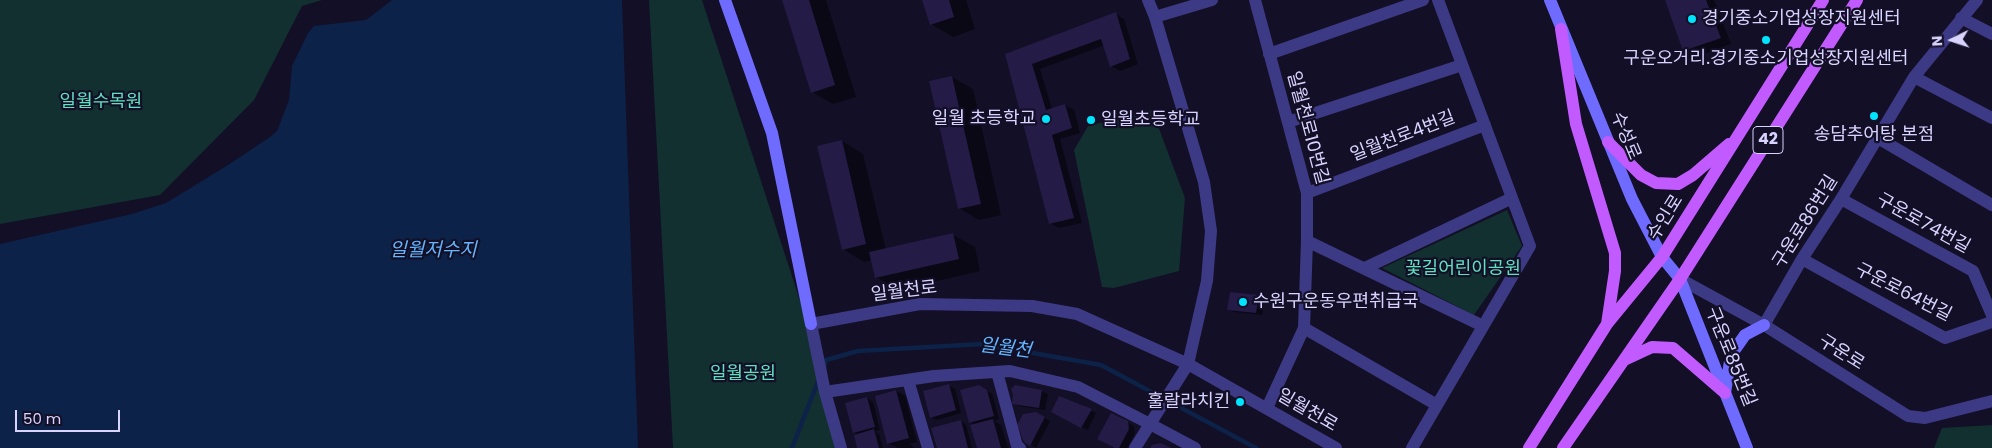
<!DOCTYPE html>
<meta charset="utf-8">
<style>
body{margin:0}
#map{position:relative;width:1992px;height:448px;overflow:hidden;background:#130f26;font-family:Poppins,sans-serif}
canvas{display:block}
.north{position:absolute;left:1927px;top:15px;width:50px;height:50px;-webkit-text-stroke:4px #130f26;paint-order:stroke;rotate:266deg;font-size:14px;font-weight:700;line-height:20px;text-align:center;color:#d9d4ff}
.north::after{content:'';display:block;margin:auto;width:18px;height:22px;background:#d9d4ff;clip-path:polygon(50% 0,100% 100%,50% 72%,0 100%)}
.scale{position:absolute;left:15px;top:410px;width:105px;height:22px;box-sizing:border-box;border:2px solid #d9d4ff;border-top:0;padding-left:6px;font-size:15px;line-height:18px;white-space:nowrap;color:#d9d4ff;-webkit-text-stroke:4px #130f26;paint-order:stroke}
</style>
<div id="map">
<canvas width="1992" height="448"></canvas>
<div class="north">N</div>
<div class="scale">50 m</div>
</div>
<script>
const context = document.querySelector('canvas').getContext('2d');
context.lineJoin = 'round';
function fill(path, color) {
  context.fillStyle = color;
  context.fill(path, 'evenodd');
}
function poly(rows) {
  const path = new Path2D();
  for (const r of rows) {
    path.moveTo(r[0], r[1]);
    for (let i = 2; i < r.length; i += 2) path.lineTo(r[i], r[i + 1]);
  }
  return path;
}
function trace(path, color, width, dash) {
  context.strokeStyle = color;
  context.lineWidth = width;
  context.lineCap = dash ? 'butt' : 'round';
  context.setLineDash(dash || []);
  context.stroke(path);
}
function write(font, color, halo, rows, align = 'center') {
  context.font = font + ' Poppins,"Noto Sans KR",sans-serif';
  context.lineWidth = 4.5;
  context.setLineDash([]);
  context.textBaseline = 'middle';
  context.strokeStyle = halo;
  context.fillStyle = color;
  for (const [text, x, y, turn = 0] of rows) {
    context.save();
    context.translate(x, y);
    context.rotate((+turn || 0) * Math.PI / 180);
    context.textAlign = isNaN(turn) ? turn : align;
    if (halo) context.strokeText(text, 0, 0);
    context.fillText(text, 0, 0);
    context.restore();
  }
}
const green = poly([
 [0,0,322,0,302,6,254,100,160,195,0,224],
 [649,0,702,0,803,310,835,448,673,448],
 [1152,110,1185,198,1179,271,1114,288,1102,287,1074,150,1088,126],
 [1507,210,1522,246,1474,315,1382,268],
 [1992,425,1992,448,1934,448,1942,428]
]);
const water = poly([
 [392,0,622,0,638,448,0,448,0,244,132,214,166,203,228,165,270,137,277,131,289,100,292,66,308,33,314,26,366,20]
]);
const shadow = poly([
 [783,0,826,0,856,97,833,104,812,92],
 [924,0,966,0,975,29,953,37,931,24],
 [1666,0,1714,0,1731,44,1696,57,1684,50],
 [1116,14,1124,19,1138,64,1120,71,1111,66,1105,45,1040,69,1052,109,1065,105,1074,110,1080,133,1060,139,1082,223,1059,228,1050,223,1006,55],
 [952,77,973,89,1001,215,979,220,959,208],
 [842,141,863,154,886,250,953,235,975,247,980,271,898,290,876,277,872,260,864,262,843,249],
 [1231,293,1259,296,1265,299,1262,315,1234,312,1228,309],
 [949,386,955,389,961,413,937,420,931,417],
 [979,386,992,394,999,419,994,421,1001,425,1008,448,978,448,975,425,970,422],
 [1015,387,1042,391,1048,394,1045,410,1019,406,1013,403],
 [896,391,905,396,917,442,909,444,915,448,898,448,888,443],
 [867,398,873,402,880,430,875,432,879,434,883,448,859,448,859,435,854,432],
 [1083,406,1096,413,1088,430,1052,412],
 [1036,413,1050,421,1036,448,1025,441],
 [1112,414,1134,426,1135,433,1127,448,1117,448],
 [961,421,966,425,972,448,938,448]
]);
const stream = poly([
 [824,368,826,360,858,351,982,344,1101,365,1256,448],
 [792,448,819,379]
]);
const building = poly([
 [782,0,809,0,835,85,811,93],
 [922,0,949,0,954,17,930,25],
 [1665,0,1706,0,1721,38,1683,51],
 [1116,12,1130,59,1110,67,1101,39,1032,64,1046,110,1065,104,1072,128,1052,135,1074,218,1049,224,1005,54],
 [952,76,981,204,958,209,929,81],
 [842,140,866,244,842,250,817,146],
 [953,233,959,259,875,278,869,252],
 [1230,292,1259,295,1256,313,1227,310],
 [949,384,956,410,930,418,923,391],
 [979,385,987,390,994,416,969,423,960,390],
 [1015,385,1042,390,1039,408,1012,404,1013,395,1011,389],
 [896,390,909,438,887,444,875,396],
 [1059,396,1092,409,1081,428,1051,412],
 [867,397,875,427,853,433,845,403],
 [1036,412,1045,417,1030,446,1024,442,1017,425,1023,414],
 [1111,413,1128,421,1129,429,1119,448,1115,448,1097,439],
 [993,419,1001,448,977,448,970,425],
 [961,420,968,448,937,448,931,428],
 [874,429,879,448,857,448,854,435],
 [1161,443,1171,448,1150,448,1152,445]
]);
const street = poly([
 [1255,0,1307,193,1307,241,1304,328,1267,408],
 [1155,17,1212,0],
 [1961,18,1992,34],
 [1269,54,1423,0],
 [1914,77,1992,118],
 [1288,122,1462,65],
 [1878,138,1992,205],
 [1307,193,1485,125],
 [1841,199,1973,271,1992,315],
 [1307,241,1483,326],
 [1802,259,1945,338,1992,322],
 [1365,268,1512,198],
 [1680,279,1764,325,1908,416,1925,418,1992,401],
 [1764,325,1802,259,1841,199,1914,77,1977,0],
 [1304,328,1437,405],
 [997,372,1017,446,1020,448],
 [908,380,928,448],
 [825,392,934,376,1010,371,1078,387,1150,424,1188,364,1207,281,1211,231,1204,182,1155,17,1148,0],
 [841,448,825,392,811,324,920,304,1032,306,1077,314,1188,364,1336,448],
 [1135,448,1150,424,1195,448],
 [1412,448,1530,246,1438,0]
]);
const secondary = poly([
 [725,0,772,133,811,324],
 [1550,0,1632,199,1662,257,1680,279,1747,448],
 [1725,393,1731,355,1745,335,1764,325]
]);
const primary = poly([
 [1561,29,1576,124,1615,253,1615,271,1607,324],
 [1608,142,1641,175,1656,183,1678,184,1693,175,1729,144],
 [1624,360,1652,347,1673,348,1725,393],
 [1529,448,1607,324,1662,257,1823,0],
 [1563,448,1680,279,1857,0]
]);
const markers = [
 [1692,19,5,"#00e5ff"],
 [1766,40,5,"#00e5ff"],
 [1874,116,5,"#00e5ff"],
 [1046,119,5,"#00e5ff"],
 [1091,120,5,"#00e5ff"],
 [1243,302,5,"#00e5ff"],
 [1240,402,5,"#00e5ff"]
];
const shields = [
 [1768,140,30]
];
const shieldNames = [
 ["42",1768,140]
];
const poiNames = [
 ["경기중소기업성장지원센터",1702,19],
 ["구운오거리.경기중소기업성장지원센터",1766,59,"center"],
 ["일월 초등학교",1036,119,"right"],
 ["일월초등학교",1101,120],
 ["송담추어탕 본점",1874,135,"center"],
 ["수원구운동우편취급국",1253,302],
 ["훌랄라치킨",1230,402,"right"]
];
const parkNames = [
 ["일월수목원",101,102],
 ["꽃길어린이공원",1463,269],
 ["일월공원",743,374]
];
const streetNames = [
 ["일월천로10번길",1307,128,75],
 ["수성로",1625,136,67],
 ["일월천로4번길",1403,137,-21],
 ["수인로",1666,218,-58],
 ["구운로86번길",1806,222,-58],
 ["구운로74번길",1923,224,29],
 ["일월천로",904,292,-7],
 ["구운로64번길",1903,293,27],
 ["구운로",1841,353,32],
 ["구운로85번길",1730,357,68],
 ["일월천로",1307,411,30]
];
const waterNames = [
 ["일월저수지",433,251],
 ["일월천",1005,349,7]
];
fill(green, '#12302f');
fill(water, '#0c2248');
fill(shadow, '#0007');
trace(stream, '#0c2248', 4.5);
fill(building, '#241b47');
trace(street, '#3d3a85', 12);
trace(secondary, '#6f6bff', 12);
trace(primary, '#c25bff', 12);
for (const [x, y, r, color] of markers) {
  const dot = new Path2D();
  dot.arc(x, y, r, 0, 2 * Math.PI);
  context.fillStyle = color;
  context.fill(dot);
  trace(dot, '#130f26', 2);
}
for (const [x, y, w] of shields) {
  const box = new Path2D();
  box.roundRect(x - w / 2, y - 13.5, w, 27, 4);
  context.fillStyle = '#130f26';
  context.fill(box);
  trace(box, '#d9d4ff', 1);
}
write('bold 16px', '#d9d4ff', null, shieldNames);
write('18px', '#d9d4ff', '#130f26', poiNames, 'left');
write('18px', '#5fe0c0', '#130f26', parkNames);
write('18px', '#d9d4ff', '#130f26', streetNames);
write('italic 19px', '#62b6ff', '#130f26', waterNames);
</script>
